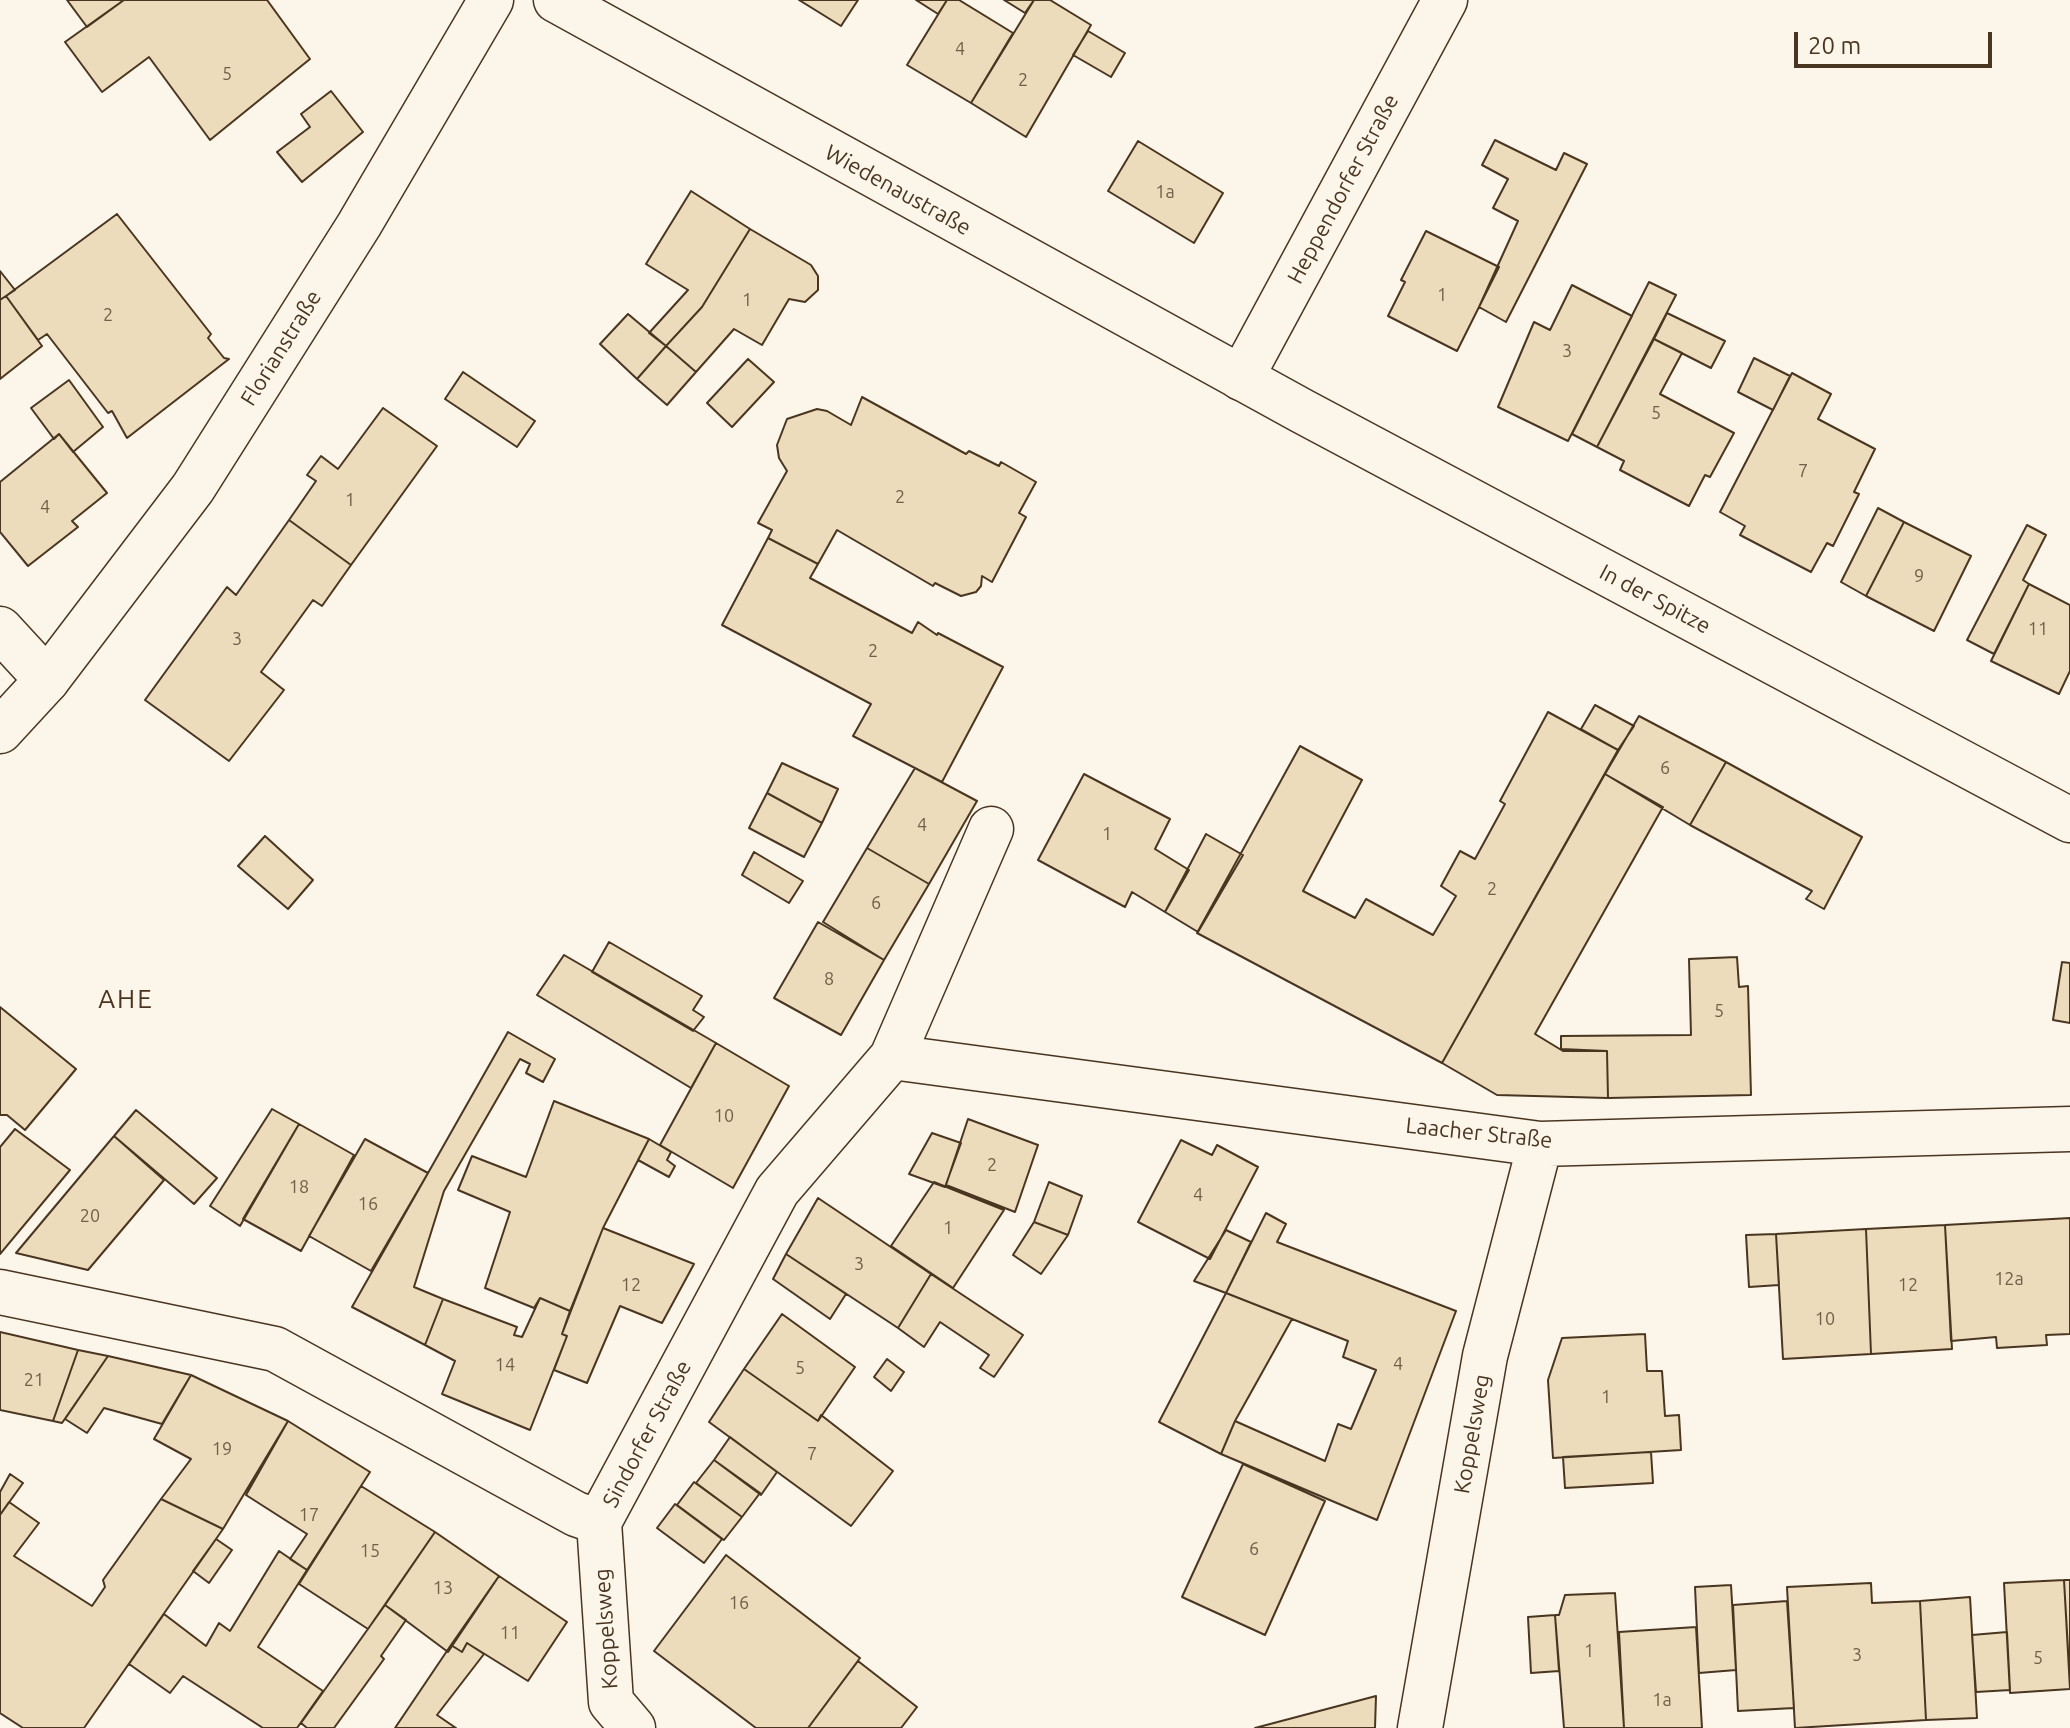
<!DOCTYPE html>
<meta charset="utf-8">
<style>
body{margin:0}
#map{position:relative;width:2070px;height:1728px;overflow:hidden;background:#fbf6e9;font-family:Ubuntu,sans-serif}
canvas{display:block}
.scale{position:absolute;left:1794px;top:32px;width:198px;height:36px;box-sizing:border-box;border:4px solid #4a3520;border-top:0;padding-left:10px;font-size:24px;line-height:28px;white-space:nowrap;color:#4a3520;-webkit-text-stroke:6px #fbf6e9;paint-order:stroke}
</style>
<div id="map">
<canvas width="2070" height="1728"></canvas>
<div class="scale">20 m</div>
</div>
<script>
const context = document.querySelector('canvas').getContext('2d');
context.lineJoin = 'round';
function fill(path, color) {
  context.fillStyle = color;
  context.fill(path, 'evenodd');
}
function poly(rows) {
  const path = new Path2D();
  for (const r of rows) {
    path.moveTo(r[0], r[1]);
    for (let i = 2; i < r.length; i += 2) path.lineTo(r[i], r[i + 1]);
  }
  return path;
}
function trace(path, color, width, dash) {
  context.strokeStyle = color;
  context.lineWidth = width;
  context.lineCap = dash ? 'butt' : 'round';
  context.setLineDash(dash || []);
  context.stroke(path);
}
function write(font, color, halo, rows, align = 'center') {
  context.font = font + ' Ubuntu,sans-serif';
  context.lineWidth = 6;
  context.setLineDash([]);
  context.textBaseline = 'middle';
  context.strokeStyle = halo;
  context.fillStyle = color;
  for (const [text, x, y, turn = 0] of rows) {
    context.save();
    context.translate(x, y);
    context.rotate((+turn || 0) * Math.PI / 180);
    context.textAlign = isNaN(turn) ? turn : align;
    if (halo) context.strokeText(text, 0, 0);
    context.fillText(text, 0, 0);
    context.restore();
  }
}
const building = poly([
 [67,0,124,0,87,27,67,0],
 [124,0,267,0,310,59,210,140,149,57,102,92,65,42,124,0],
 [799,0,858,0,841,26,799,0],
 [916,0,947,0,938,14,916,0],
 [947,0,959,0,1013,33,971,103,907,65,947,0],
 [1004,0,1034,0,1025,13,1004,0],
 [1034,0,1050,0,1091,25,1026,137,971,103,1034,0],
 [1088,31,1125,53,1111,77,1073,55,1088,31],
 [331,91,363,132,302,182,277,152,310,127,301,114,331,91],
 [1495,140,1556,170,1564,153,1587,164,1506,322,1479,307,1518,221,1493,208,1508,179,1482,165,1495,140],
 [1138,141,1223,193,1194,243,1108,191,1138,141],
 [691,191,750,229,702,307,666,346,649,333,688,290,646,264,691,191],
 [117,214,211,334,208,338,224,358,229,359,127,438,112,411,108,413,47,334,38,340,6,296,117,214],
 [750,229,811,265,818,276,818,290,805,302,789,299,762,345,734,329,696,372,666,346,702,307,750,229],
 [1426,231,1499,267,1457,351,1388,316,1405,282,1401,280,1426,231],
 [0,271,15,290,0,300,0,271],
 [1649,282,1676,295,1597,447,1572,434,1649,282],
 [1572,285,1632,316,1568,441,1498,407,1534,322,1550,330,1572,285],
 [6,296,42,346,0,379,0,300,6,296],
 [1667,313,1725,341,1711,368,1654,339,1667,313],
 [628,314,666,346,637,379,600,344,628,314],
 [1654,339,1682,353,1660,394,1734,433,1710,477,1705,475,1689,506,1620,470,1624,461,1597,447,1654,339],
 [666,346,696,372,667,405,637,379,666,346],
 [1754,358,1790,376,1773,410,1738,392,1754,358],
 [748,359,774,382,732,427,707,403,748,359],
 [463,372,535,421,517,447,445,399,463,372],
 [1792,373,1831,394,1818,419,1875,449,1854,492,1859,494,1833,546,1827,543,1811,572,1740,535,1745,526,1720,512,1792,373],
 [69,380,103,427,73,452,59,434,54,439,31,408,69,380],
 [862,397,966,454,969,451,999,466,1001,462,1036,482,1019,513,1026,517,992,582,982,576,981,586,976,592,961,596,935,583,933,586,837,530,818,564,768,538,772,530,758,523,787,471,779,458,777,445,787,419,817,409,827,411,851,425,862,397],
 [383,408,437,446,351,565,289,520,316,481,307,475,321,456,338,469,383,408],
 [59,434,107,493,72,521,78,527,28,566,0,532,0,482,59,434],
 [1878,508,1904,522,1866,596,1841,582,1878,508],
 [289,520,351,565,322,606,313,600,261,672,284,690,229,761,145,700,227,587,236,595,289,520],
 [1904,522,1971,556,1934,631,1866,596,1904,522],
 [2027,525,2046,535,2023,580,2029,584,1994,654,1967,640,2027,525],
 [768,538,818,564,810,578,912,633,918,622,937,635,938,633,1003,667,942,782,853,736,871,704,722,625,768,538],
 [2029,584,2070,605,2070,671,2059,694,1991,661,2029,584],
 [1595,705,1634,726,1618,750,1581,729,1595,705],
 [1548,712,1618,750,1442,1063,1197,933,1300,746,1362,780,1303,891,1355,918,1366,899,1433,935,1456,896,1441,886,1460,851,1475,859,1505,804,1500,801,1548,712],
 [1639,716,1726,762,1690,825,1605,774,1639,716],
 [1726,762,1862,837,1824,909,1806,899,1812,891,1690,825,1726,762],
 [782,763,838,789,822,823,767,793,782,763],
 [915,768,977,801,929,884,867,848,915,768],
 [1084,774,1170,819,1155,849,1189,870,1165,912,1132,892,1125,907,1038,860,1084,774],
 [1605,774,1663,807,1535,1034,1563,1051,1607,1051,1608,1098,1497,1095,1442,1063,1605,774],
 [767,793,822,823,804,857,749,828,767,793],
 [1206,834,1243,855,1198,932,1165,912,1206,834],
 [265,836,313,880,288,909,238,866,265,836],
 [867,848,929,884,884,960,823,922,867,848],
 [754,852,803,881,789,903,742,875,754,852],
 [818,922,884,960,841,1035,774,998,818,922],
 [609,942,702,996,693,1010,704,1017,693,1031,592,972,609,942],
 [564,955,716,1043,691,1088,537,995,564,955],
 [1737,957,1739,987,1748,986,1751,1095,1608,1098,1607,1051,1561,1049,1561,1036,1691,1035,1689,959,1737,957],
 [2062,962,2070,963,2070,1023,2053,1020,2062,962],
 [0,1007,76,1069,25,1130,7,1115,0,1115,0,1007],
 [508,1032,555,1059,543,1082,526,1073,530,1064,520,1059,444,1191,414,1287,443,1299,425,1345,352,1307,508,1032],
 [716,1043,789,1086,733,1188,660,1145,716,1043],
 [554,1101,649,1139,603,1228,570,1311,540,1298,534,1308,485,1288,510,1212,458,1190,472,1156,526,1177,554,1101],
 [272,1109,299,1124,240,1226,210,1206,272,1109],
 [136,1110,217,1178,194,1204,114,1136,136,1110],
 [968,1119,1038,1145,1015,1212,946,1185,968,1119],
 [299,1124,354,1155,301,1251,243,1219,299,1124],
 [15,1129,70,1170,0,1254,0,1147,15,1129],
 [932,1133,961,1143,945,1187,909,1174,932,1133],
 [114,1136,164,1180,88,1270,16,1253,114,1136],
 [365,1139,428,1173,371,1271,309,1236,365,1139],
 [649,1139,671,1152,667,1160,675,1166,669,1177,638,1160,649,1139],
 [1181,1140,1212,1155,1217,1145,1258,1167,1210,1259,1138,1222,1181,1140],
 [934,1182,1004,1210,953,1288,891,1246,934,1182],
 [1049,1182,1082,1196,1068,1235,1034,1222,1049,1182],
 [818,1198,931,1274,898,1328,786,1254,818,1198],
 [1266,1213,1286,1224,1277,1242,1456,1311,1377,1520,1221,1454,1235,1421,1325,1461,1338,1424,1351,1429,1376,1370,1343,1357,1348,1341,1226,1293,1266,1213],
 [2070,1218,2070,1334,2046,1335,2047,1345,1997,1348,1996,1337,1951,1341,1945,1225,2070,1218],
 [1034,1222,1068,1235,1041,1274,1013,1255,1034,1222],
 [1945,1225,1952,1349,1871,1354,1866,1229,1945,1225],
 [603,1228,694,1264,662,1323,620,1306,587,1383,554,1370,567,1336,562,1334,603,1228],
 [1866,1229,1871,1354,1783,1359,1776,1234,1866,1229],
 [1226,1230,1251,1242,1226,1293,1194,1281,1226,1230],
 [1776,1234,1779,1285,1749,1287,1746,1235,1776,1234],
 [786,1254,846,1294,830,1319,773,1279,786,1254],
 [931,1274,1023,1335,994,1377,980,1368,989,1355,940,1322,924,1347,898,1328,931,1274],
 [1226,1293,1292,1319,1235,1421,1221,1454,1159,1422,1226,1293],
 [540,1298,570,1311,562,1334,567,1336,530,1430,442,1394,455,1361,425,1345,443,1299,517,1327,514,1335,522,1337,540,1298],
 [782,1314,855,1367,818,1421,744,1369,782,1314],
 [0,1332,78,1350,53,1421,0,1410,0,1332],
 [1645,1334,1647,1371,1662,1371,1665,1416,1679,1415,1681,1450,1553,1458,1548,1380,1562,1338,1645,1334],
 [78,1350,108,1356,62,1423,53,1421,78,1350],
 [108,1356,191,1375,162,1424,104,1408,87,1433,65,1419,108,1356],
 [887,1359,904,1372,891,1391,874,1377,887,1359],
 [744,1369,818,1421,821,1415,893,1471,851,1526,709,1422,744,1369],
 [191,1375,288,1421,223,1529,161,1499,191,1459,154,1439,191,1375],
 [288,1421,370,1472,307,1570,290,1559,307,1534,246,1495,288,1421],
 [730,1437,777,1472,761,1495,714,1460,730,1437],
 [1651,1452,1653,1483,1565,1488,1563,1457,1651,1452],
 [714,1460,760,1493,742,1517,696,1483,714,1460],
 [1243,1464,1325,1501,1265,1635,1182,1597,1243,1464],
 [10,1474,23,1483,0,1515,0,1492,10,1474],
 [694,1482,742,1517,724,1540,677,1505,694,1482],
 [361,1486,435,1532,368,1629,299,1584,361,1486],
 [161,1499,223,1529,84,1728,23,1728,0,1713,0,1515,9,1502,39,1523,14,1556,92,1606,105,1587,103,1580,161,1499],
 [675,1504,722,1539,704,1563,657,1528,675,1504],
 [435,1532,499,1576,448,1652,385,1605,435,1532],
 [216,1539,232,1550,209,1583,193,1571,216,1539],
 [279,1551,307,1570,258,1647,323,1691,297,1728,263,1728,183,1676,170,1693,129,1664,164,1614,206,1646,219,1623,230,1631,279,1551],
 [726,1555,860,1658,808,1728,756,1728,654,1651,726,1555],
 [499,1576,567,1622,528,1681,467,1643,462,1652,451,1645,499,1576],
 [2064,1580,2070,1689,2010,1693,2004,1583,2064,1580],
 [2064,1580,2070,1580,2070,1684,2064,1580],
 [1871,1583,1872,1603,1920,1601,1926,1720,1795,1728,1787,1587,1871,1583],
 [1731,1585,1736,1670,1699,1673,1695,1587,1731,1585],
 [1615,1593,1624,1728,1564,1728,1555,1615,1559,1615,1565,1595,1615,1593],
 [1970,1597,1977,1718,1926,1720,1920,1601,1970,1597],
 [1787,1601,1794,1708,1738,1711,1733,1605,1787,1601],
 [385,1605,406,1620,381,1656,384,1659,334,1728,307,1728,301,1723,385,1605],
 [1555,1615,1559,1671,1531,1673,1528,1617,1555,1615],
 [1696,1627,1702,1728,1624,1728,1619,1632,1696,1627],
 [2007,1632,2010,1690,1976,1692,1972,1635,2007,1632],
 [467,1643,484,1654,437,1715,456,1728,395,1728,451,1645,462,1652,467,1643],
 [858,1661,917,1707,901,1728,808,1728,858,1661],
 [1376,1696,1375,1728,1255,1728,1376,1696]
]);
const minor = poly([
 [1241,378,1445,0],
 [0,629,47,680],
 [892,1057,1540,1144,2070,1129],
 [0,1292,275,1349,576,1514,599,1522,777,1191,892,1057,991,829],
 [599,1522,611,1702,633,1728],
 [1420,1728,1485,1356,1540,1144]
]);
const tertiary = poly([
 [556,0,1302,411,2070,820],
 [0,731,47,680,193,488,359,225,491,0]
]);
const numberNames = [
 ["4",960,49],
 ["5",227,74],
 ["2",1023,80],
 ["1a",1165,192],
 ["1",1442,295],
 ["1",747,300],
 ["2",108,315],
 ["3",1567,351],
 ["5",1656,413],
 ["7",1803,471],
 ["2",900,497],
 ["1",350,500],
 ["4",45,507],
 ["9",1919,576],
 ["11",2038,629],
 ["3",237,639],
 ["2",873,651],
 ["6",1665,768],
 ["4",922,825],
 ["1",1107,834],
 ["2",1492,889],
 ["6",876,903],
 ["8",829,979],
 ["5",1719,1011],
 ["10",724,1116],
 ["2",992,1165],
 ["18",299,1187],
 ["4",1198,1195],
 ["16",368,1204],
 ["20",90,1216],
 ["1",948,1228],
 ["3",859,1264],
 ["12a",2009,1279],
 ["12",631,1285],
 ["12",1908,1285],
 ["10",1825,1319],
 ["4",1398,1364],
 ["14",505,1365],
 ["5",800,1368],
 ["21",34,1380],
 ["1",1606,1397],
 ["19",222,1449],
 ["7",812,1454],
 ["17",309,1515],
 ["6",1254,1549],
 ["15",370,1551],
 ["13",443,1588],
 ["16",739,1603],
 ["11",510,1633],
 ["1",1589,1651],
 ["3",1857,1655],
 ["5",2038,1658],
 ["1a",1662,1700]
];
const streetNames = [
 ["Heppendorfer Straße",1343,189,-62],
 ["Wiedenaustraße",898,190,29],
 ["Florianstraße",281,348,-58],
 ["In der Spitze",1655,599,28],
 ["Laacher Straße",1479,1133,6],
 ["Sindorfer Straße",647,1434,-62],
 ["Koppelsweg",1472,1434,-80],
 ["Koppelsweg",606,1629,-94]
];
const quarterNames = [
 ["AHE",126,999]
];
fill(building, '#ecdcbc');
trace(building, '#4a3520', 2);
trace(minor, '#4a3520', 47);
trace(tertiary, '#4a3520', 47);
trace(minor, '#fbf6e9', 44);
trace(tertiary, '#fbf6e9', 44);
write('18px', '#725f47', null, numberNames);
write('22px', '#4a3520', '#fbf6e9', streetNames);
context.letterSpacing = '2px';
write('26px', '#4a3520', '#fbf6e9', quarterNames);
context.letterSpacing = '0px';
</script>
